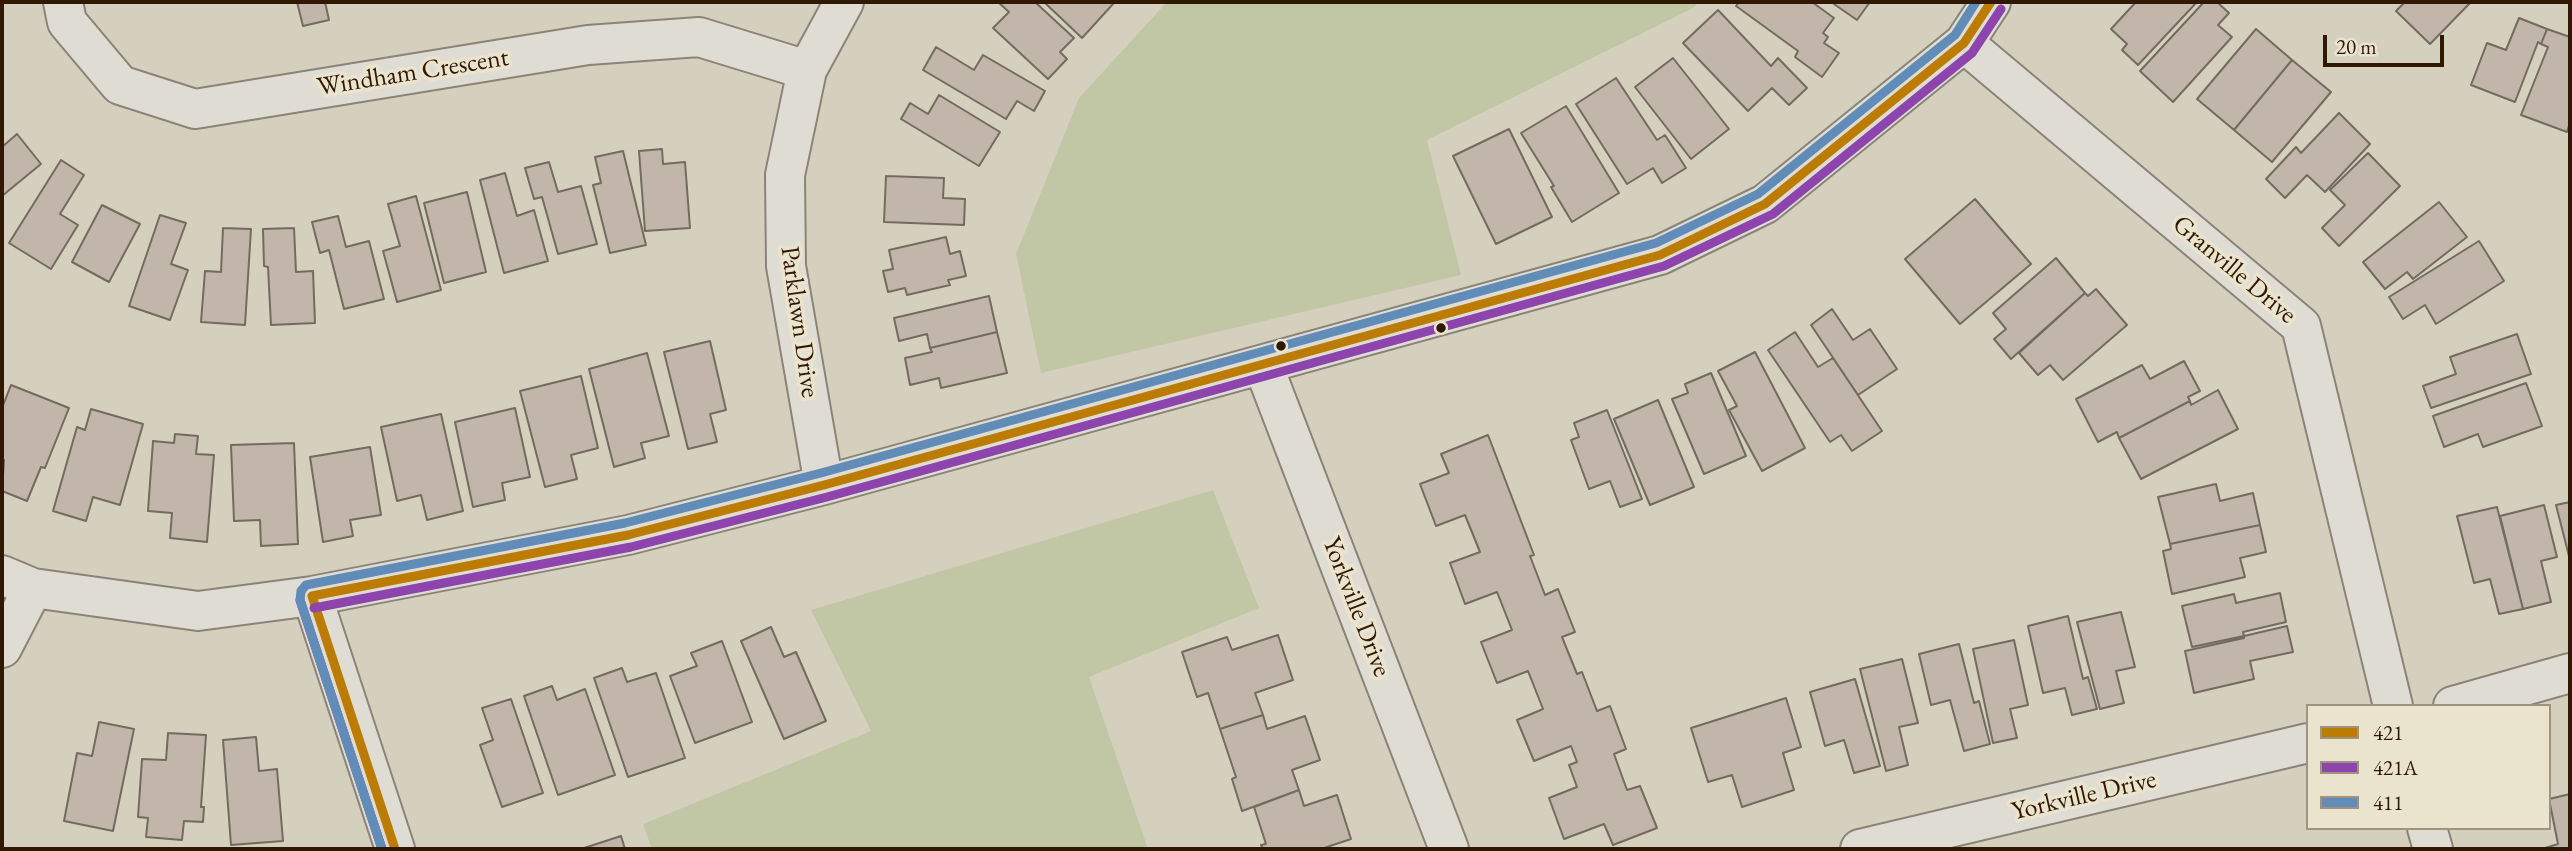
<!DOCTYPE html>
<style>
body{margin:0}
#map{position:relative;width:2572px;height:851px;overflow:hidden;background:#d5d0be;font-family:"EB Garamond",serif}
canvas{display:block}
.frame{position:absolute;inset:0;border:4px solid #311803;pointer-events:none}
.legend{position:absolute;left:2306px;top:704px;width:245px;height:126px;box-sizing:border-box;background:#eae4ce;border:2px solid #a0927d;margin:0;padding:9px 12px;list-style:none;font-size:21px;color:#311803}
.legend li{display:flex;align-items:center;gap:14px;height:35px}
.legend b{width:35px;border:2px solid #a0927d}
.scale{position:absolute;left:2323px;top:35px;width:121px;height:32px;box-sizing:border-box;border:4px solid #311803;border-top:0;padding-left:9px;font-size:21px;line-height:24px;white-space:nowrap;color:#311803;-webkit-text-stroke:5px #eae4ce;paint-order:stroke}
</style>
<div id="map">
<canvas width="2572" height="851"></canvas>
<div class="frame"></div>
<ul class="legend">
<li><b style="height:9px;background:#bc7b01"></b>421</li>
<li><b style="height:9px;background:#8e44ad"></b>421A</li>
<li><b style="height:9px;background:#618cb8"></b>411</li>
</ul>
<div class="scale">20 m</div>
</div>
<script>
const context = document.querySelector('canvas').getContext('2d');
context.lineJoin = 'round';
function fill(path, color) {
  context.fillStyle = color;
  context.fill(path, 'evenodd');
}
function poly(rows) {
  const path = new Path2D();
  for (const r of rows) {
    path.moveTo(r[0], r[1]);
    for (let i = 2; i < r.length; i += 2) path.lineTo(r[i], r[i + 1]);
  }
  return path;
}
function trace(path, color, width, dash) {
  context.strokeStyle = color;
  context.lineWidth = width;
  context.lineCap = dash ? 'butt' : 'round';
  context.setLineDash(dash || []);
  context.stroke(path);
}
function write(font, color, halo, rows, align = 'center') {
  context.font = font + ' "EB Garamond",serif';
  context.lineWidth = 7;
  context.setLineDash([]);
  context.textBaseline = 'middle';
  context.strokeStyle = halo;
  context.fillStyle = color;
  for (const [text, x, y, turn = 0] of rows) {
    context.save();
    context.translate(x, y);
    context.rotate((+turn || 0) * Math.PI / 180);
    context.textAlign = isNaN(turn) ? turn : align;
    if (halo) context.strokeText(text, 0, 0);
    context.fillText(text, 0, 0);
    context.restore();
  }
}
const green = poly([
 [1167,2,1699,2,1693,8,1427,140,1461,275,1041,373,1016,254,1079,98],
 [1213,490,1259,608,1089,677,1148,849,652,849,643,824,871,731,811,610]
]);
const building = poly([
 [297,2,325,2,329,20,303,26,297,2],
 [998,2,1035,2,1074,38,1060,52,1067,59,1048,79,993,28,1009,12,998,2],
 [1044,2,1111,2,1113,4,1082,38,1044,2],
 [1739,2,1812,2,1834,18,1823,33,1828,37,1824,43,1839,53,1822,77,1795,57,1798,51,1736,6,1739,2],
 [1831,2,1870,2,1857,20,1831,2],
 [2136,2,2197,2,2138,65,2122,50,2127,44,2111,29,2136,2],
 [2204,2,2217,2,2229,13,2218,25,2232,37,2173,102,2140,71,2204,2],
 [2405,2,2471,2,2430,44,2396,11,2405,2],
 [1718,10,1771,66,1778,58,1807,88,1789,105,1772,88,1748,111,1683,43,1718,10],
 [2519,18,2547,29,2541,44,2538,42,2515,102,2471,85,2487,43,2506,50,2519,18],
 [2256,29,2292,60,2234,130,2197,99,2256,29],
 [2547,29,2570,37,2570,122,2567,132,2521,115,2548,47,2541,44,2547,29],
 [936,47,974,70,983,55,1045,91,1034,111,1017,101,1006,119,923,70,936,47],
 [1673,58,1729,129,1691,159,1635,87,1673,58],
 [2292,60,2331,92,2272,162,2234,130,2292,60],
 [1616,78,1657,140,1665,135,1686,168,1662,183,1653,168,1627,184,1576,104,1616,78],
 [939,95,1000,132,979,166,901,119,910,103,928,114,939,95],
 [1566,106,1619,193,1572,222,1551,187,1554,186,1521,133,1566,106],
 [2339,113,2370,144,2325,192,2307,175,2285,198,2266,179,2296,147,2301,153,2339,113],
 [1509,129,1552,217,1496,244,1453,156,1509,129],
 [17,134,41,164,2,196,2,147,17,134],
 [662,149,663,164,685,162,690,228,645,231,639,151,662,149],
 [623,151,646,245,610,253,593,185,601,183,595,157,623,151],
 [2368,153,2400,186,2339,246,2322,228,2345,205,2330,190,2368,153],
 [61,160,84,175,60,214,78,225,51,269,9,243,61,160],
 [549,162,558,192,581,186,597,244,558,254,542,197,534,199,525,168,549,162],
 [505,173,517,216,534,210,548,261,504,273,480,180,505,173],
 [886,176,944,178,943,198,965,199,964,225,884,222,886,176],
 [467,192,486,272,444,283,424,203,467,192],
 [416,196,441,290,397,302,383,251,400,246,388,204,416,196],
 [1975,199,2031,264,1960,324,1905,259,1975,199],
 [2439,202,2467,237,2413,279,2407,272,2385,289,2363,262,2439,202],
 [102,205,140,224,109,282,72,262,102,205],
 [160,215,186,223,171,264,188,270,170,320,129,306,160,215],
 [338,216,346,247,369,241,384,299,344,309,329,250,320,253,312,222,338,216],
 [223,228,251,229,245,325,201,322,205,271,221,272,223,228],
 [294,228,296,272,313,271,315,323,271,325,268,267,264,266,263,229,294,228],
 [946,237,950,254,960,251,966,276,948,280,950,285,907,295,905,288,888,292,883,271,893,269,889,250,946,237],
 [2479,241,2504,281,2436,324,2425,305,2403,319,2389,297,2479,241],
 [2056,258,2085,293,2011,359,1994,339,2006,329,1993,313,2056,258],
 [2096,289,2127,325,2063,380,2050,365,2038,375,2019,353,2085,293,2088,296,2096,289],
 [989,296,997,332,930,348,927,334,899,341,894,318,989,296],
 [1832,309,1853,340,1870,329,1897,369,1858,395,1811,325,1832,309],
 [997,332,1007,373,941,388,939,378,910,385,905,358,932,352,930,348,997,332],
 [1795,332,1818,367,1833,358,1882,431,1852,451,1841,435,1830,442,1768,350,1795,332],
 [2517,334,2531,374,2431,408,2423,386,2456,374,2450,357,2517,334],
 [710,341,726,410,710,414,717,442,688,449,664,352,710,341],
 [1755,352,1805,448,1762,471,1729,410,1737,406,1718,371,1755,352],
 [647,353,669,436,641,443,645,458,614,467,589,369,647,353],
 [2184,361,2200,391,2188,397,2190,401,2119,438,2117,432,2098,442,2076,399,2142,365,2150,379,2184,361],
 [1711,373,1746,456,1704,474,1672,399,1688,393,1685,384,1711,373],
 [581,376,598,448,571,455,577,479,545,487,520,391,581,376],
 [2526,383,2542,426,2483,447,2478,434,2444,447,2433,416,2526,383],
 [11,385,69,408,45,468,41,467,27,501,2,491,4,460,2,460,2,408,11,385],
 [2218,390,2238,429,2141,479,2119,438,2190,401,2191,405,2218,390],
 [1658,400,1694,487,1650,505,1614,419,1658,400],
 [515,408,530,477,502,483,505,500,473,507,455,422,515,408],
 [91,409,143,424,120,505,93,497,86,521,53,511,77,427,85,430,91,409],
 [1607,410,1642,499,1620,507,1610,481,1589,489,1571,440,1579,437,1574,423,1607,410],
 [441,414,463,511,427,520,421,495,397,501,381,427,441,414],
 [175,434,198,436,196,454,214,455,207,542,170,538,172,513,148,511,153,441,174,443,175,434],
 [1488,435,1534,555,1530,556,1545,595,1558,589,1575,632,1562,637,1577,674,1582,672,1597,711,1610,706,1626,749,1614,754,1627,790,1640,786,1657,828,1613,845,1604,824,1564,839,1549,798,1577,787,1569,765,1577,762,1571,746,1534,761,1517,720,1543,709,1528,671,1497,683,1481,642,1512,630,1497,592,1465,604,1450,563,1480,552,1465,515,1436,526,1420,484,1449,473,1441,454,1488,435],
 [294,443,298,544,261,546,260,520,234,521,231,445,294,443],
 [370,447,381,515,350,520,353,536,323,542,310,457,370,447],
 [2216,484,2220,501,2253,493,2260,525,2170,544,2158,497,2216,484],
 [2570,502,2570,560,2556,505,2570,502],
 [2544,505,2557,557,2541,561,2551,602,2523,609,2500,516,2544,505],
 [2497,507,2523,609,2499,614,2490,579,2474,583,2457,516,2497,507],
 [2260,525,2266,552,2240,558,2245,577,2172,594,2163,551,2171,549,2170,544,2260,525],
 [2280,593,2286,622,2243,632,2244,636,2192,647,2182,606,2234,594,2236,603,2280,593],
 [2121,612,2135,667,2116,671,2124,703,2100,709,2077,622,2121,612],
 [2068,616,2083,679,2088,677,2097,709,2072,715,2065,688,2043,693,2028,626,2068,616],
 [2287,626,2293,652,2250,661,2254,679,2194,693,2185,651,2244,638,2244,636,2287,626],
 [771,627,784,657,796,652,826,721,784,739,741,641,771,627],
 [1278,635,1293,680,1255,693,1263,715,1220,729,1208,693,1197,697,1182,652,1227,637,1232,650,1278,635],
 [2014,640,2028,705,2010,709,2017,738,1993,743,1973,649,2014,640],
 [722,641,752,722,695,743,670,676,697,666,691,653,722,641],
 [1959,644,1974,703,1979,701,1990,744,1964,751,1950,700,1931,705,1919,654,1959,644],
 [1902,659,1918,723,1899,727,1908,765,1886,771,1860,669,1902,659],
 [622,668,627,682,656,673,685,758,628,777,594,678,622,668],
 [1855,679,1880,766,1854,773,1844,740,1825,746,1810,692,1855,679],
 [552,686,557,700,585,689,615,775,558,795,524,696,552,686],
 [1786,698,1801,747,1783,753,1794,790,1742,807,1732,775,1708,782,1691,728,1786,698],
 [511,699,543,793,502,807,480,745,493,740,482,708,511,699],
 [1263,715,1267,729,1305,716,1320,760,1292,770,1299,790,1242,811,1232,779,1236,777,1220,729,1263,715],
 [99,722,134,729,113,831,64,821,77,753,92,756,99,722],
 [168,733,206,735,201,807,204,807,203,822,184,821,182,840,146,837,148,818,138,817,142,759,166,760,168,733],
 [256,737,259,771,277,769,283,841,231,845,223,740,256,737],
 [1299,790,1304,806,1337,795,1351,839,1321,849,1263,849,1261,845,1266,844,1254,807,1299,790],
 [2570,794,2570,849,2542,849,2558,844,2549,799,2570,794],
 [621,836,625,849,581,849,621,836]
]);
const street = poly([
 [63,2,67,22,120,85,195,109,588,45,699,37,807,70],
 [1964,43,2301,326,2393,706],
 [1263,365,1449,849],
 [824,485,786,266,785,175,807,70,844,2],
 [2,575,33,588,198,611,312,596,628,535,824,485,1660,255,1765,204,1964,43,1991,2],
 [312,596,395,849],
 [2,648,33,588],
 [2453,706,2570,673],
 [2427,828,2433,849],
 [1860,849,2308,743]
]);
const bus1 = poly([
 [312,596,628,535,824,485,1660,255,1765,204,1964,43,1991,2],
 [312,596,395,849]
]);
const bus2 = poly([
 [300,600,382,849],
 [314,608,631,547,827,497,1664,266,1773,214,1972,53,2001,9]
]);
const bus3 = poly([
 [382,849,300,600,301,591,306,585,625,523,821,473,1656,243,1758,194,1955,35,1976,2]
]);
const markers = [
 [1441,328,6,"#311803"],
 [1281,346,6,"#311803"]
];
const streetNames = [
 ["Windham Crescent",413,73,-9],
 ["Granville Drive",2234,270,40],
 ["Parklawn Drive",799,322,82],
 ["Yorkville Drive",1356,607,69],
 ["Yorkville Drive",2084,796,-13]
];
fill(green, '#c1c6a4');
fill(building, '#c2b5a9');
trace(building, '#736b5f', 2);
trace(street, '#8a8478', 42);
trace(street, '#dfddd3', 38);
trace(bus1, '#bc7b01', 9);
trace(bus2, '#8e44ad', 9);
trace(bus3, '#618cb8', 9);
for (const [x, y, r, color] of markers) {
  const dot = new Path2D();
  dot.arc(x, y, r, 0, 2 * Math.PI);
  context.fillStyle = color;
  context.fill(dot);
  trace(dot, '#eae4ce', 2.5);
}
write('26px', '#311803', '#eae4ce', streetNames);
</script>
